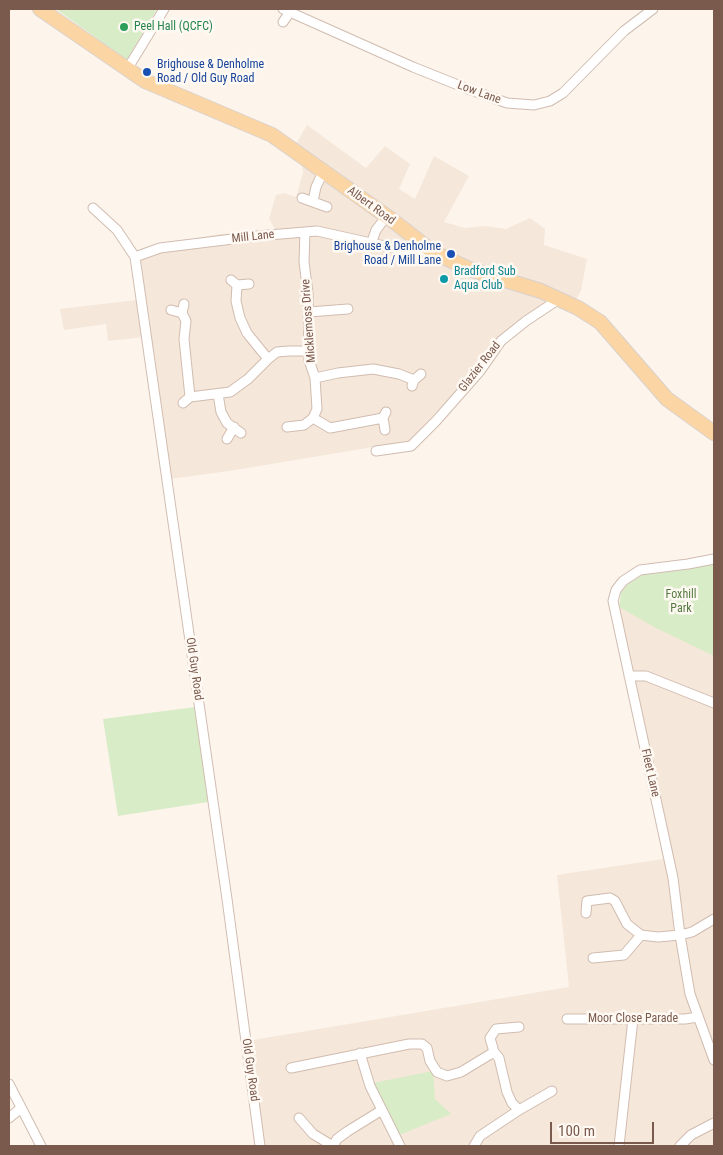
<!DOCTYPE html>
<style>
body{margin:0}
#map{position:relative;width:723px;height:1155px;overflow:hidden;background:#fdf5ec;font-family:"Roboto Condensed",sans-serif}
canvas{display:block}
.frame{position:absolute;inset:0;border:10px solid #7a5a4d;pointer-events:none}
.scale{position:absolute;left:550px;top:1122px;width:104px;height:22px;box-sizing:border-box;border:2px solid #7a5a4d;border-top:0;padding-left:6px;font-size:15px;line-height:18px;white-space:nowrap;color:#7a5a4d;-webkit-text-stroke:4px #fff9f3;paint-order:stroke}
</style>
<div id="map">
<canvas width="723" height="1155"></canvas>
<div class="frame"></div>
<div class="scale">100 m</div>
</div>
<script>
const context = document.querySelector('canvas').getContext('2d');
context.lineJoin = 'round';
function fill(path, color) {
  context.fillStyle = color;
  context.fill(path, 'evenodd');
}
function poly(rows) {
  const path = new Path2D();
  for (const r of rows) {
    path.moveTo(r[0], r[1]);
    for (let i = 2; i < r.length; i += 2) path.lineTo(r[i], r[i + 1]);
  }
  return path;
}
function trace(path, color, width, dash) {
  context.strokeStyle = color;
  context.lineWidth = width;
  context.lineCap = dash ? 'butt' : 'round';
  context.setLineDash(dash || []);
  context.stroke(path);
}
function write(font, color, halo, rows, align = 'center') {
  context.font = font + ' "Roboto Condensed",sans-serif';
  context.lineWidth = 5;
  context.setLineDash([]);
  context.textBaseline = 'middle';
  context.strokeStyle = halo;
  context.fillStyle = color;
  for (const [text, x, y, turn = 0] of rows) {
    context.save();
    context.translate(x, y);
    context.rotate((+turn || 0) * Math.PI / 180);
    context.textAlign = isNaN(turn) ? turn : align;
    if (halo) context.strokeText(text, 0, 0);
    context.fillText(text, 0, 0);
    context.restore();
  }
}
const residential = poly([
 [307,125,366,168,385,146,410,164,399,189,415,199,434,156,469,176,444,222,465,228,485,226,506,229,530,218,545,229,544,245,587,259,581,291,575,301,550,301,495,343,456,391,409,441,229,471,163,480,144,337,108,341,106,324,64,330,60,309,136,300,138,298,131,254,160,245,220,234,275,229,269,219,276,195,284,193,296,197,303,173,300,147,296,144],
 [617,605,714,653,714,1146,262,1146,247,1041,569,987,557,875,663,859]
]);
const green = poly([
 [56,9,157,9,127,60],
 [714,562,714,656,656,628,619,607,621,593,628,584,644,574],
 [195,707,208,802,118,816,103,719],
 [433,1071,435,1099,451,1114,399,1135,373,1083]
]);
const street = poly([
 [283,9,413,67,468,89,507,103,534,105,550,101,563,93,624,31,653,9],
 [283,22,290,12],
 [128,68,164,9],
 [302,198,327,207],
 [313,201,316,187,323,172],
 [93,208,117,230,135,257,227,899,260,1146],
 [371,244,376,230,386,217],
 [135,257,160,248,257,236,317,231,398,249,433,252],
 [231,280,237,285,249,284],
 [237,285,236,301,240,318,247,333,268,359],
 [171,310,182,313,184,304],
 [309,312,348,309],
 [182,313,186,321,184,339,190,397],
 [315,378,338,373,373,369,399,374,414,380],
 [412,386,414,380,421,374],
 [218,394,221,412,227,423,241,433],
 [183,403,190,397,230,392,248,379,268,359,277,352,289,351,309,351],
 [313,418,330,428,383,418],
 [287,427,304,425,313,418,317,409,315,378,309,360,308,293,304,262,305,232],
 [385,430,383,418,386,412],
 [227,439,234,427],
 [376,451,411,446,436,421,480,371,501,341,526,321,559,299],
 [714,559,688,564,640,570,623,581,616,590,613,601,673,878,680,935,690,994,714,1060],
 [629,676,646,676,714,703],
 [586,913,587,901,610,898,615,901,627,924,641,935,658,937,680,935,692,932,714,919],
 [593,958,624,955,641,935],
 [567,1019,685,1019,698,1017],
 [519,1027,496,1029,490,1038,494,1052,499,1058,507,1092,512,1103,519,1110],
 [360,1053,370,1086,400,1146],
 [291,1068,409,1044,422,1044,427,1048,430,1061,437,1072,447,1076,461,1072,494,1052],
 [9,1084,41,1146],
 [9,1118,21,1108],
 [299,1118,313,1134,333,1146],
 [333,1146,337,1139,348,1131,382,1110],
 [474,1146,480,1136,519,1110,552,1091],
 [619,1146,633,1019],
 [680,1146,691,1135,714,1123]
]);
const primary = poly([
 [40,9,145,81,272,135,392,220,433,252,469,269,541,291,578,308,600,322,667,399,714,433]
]);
const markers = [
 [124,27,5,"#2e9e5b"],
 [147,72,5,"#1a4fb4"],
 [451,254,5,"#1a4fb4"],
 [444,279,5,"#0f9aa8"]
];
const leisureNames = [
 ["Peel Hall (QCFC)",134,27]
];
const transitNames = [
 ["Brighouse & Denholme",157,65],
 ["Road / Old Guy Road",157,79],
 ["Brighouse & Denholme",441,247,"right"],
 ["Road / Mill Lane",441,261,"right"]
];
const streetNames = [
 ["Low Lane",479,93,20],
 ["Albert Road",371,206,36],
 ["Mill Lane",253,237,-6],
 ["Micklemoss Drive",309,321,-94],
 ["Glazier Road",480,367,-52],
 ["Old Guy Road",194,669,82],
 ["Fleet Lane",650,773,77],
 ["Moor Close Parade",633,1019],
 ["Old Guy Road",250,1070,82]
];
const cultureNames = [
 ["Bradford Sub",454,272],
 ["Aqua Club",454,286]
];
const parkNames = [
 ["Foxhill",681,595],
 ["Park",681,609]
];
fill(residential, '#f5e7d9');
fill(green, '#d9ecc8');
trace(street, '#d1bcb0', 11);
trace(primary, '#dad1cd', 16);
trace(street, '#fff', 9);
trace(primary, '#fbd6a4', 14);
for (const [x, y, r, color] of markers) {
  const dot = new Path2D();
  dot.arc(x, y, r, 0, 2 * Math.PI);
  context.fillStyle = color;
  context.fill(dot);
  trace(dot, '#fff9f3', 2);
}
write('12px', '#27864d', '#fff9f3', leisureNames, 'left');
write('12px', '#164399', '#fff9f3', transitNames, 'left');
write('12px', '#7a5a4d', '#fff9f3', streetNames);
write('12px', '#0d838f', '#fff9f3', cultureNames, 'left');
write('12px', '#557a41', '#fff9f3', parkNames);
</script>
